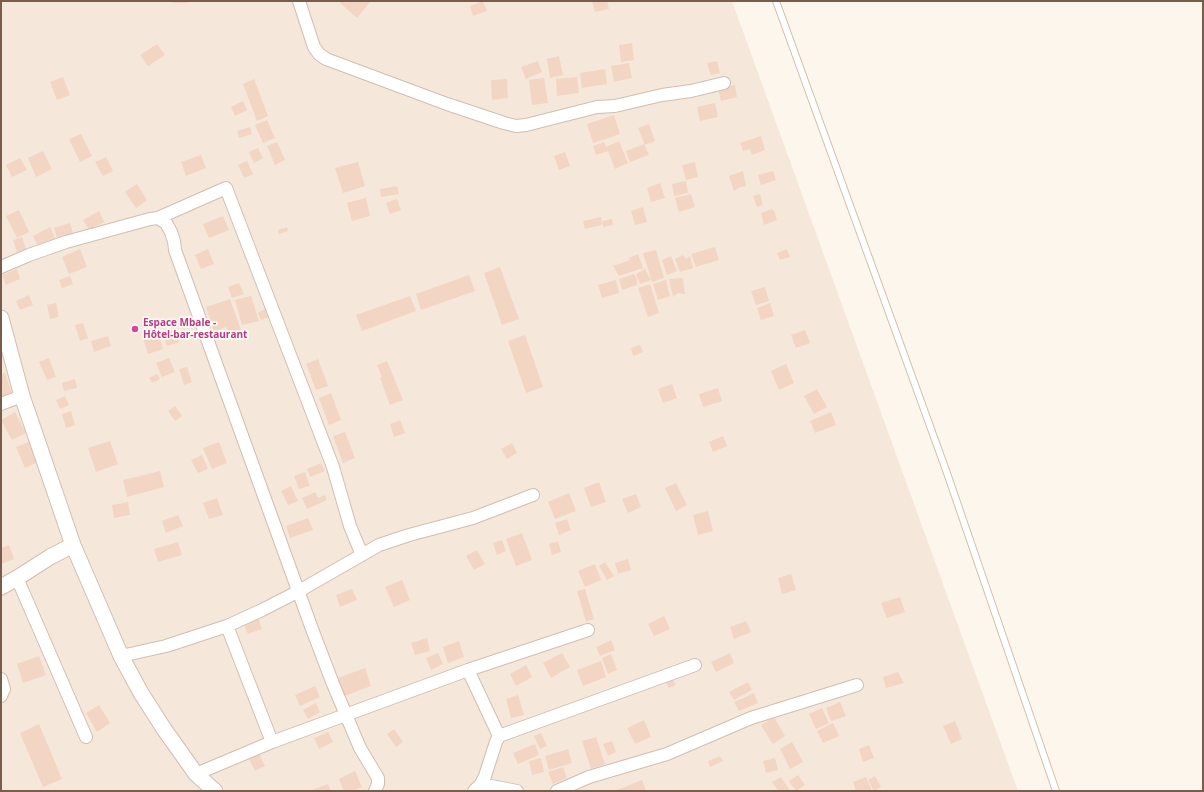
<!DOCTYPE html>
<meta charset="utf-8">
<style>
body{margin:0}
#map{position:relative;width:1204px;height:792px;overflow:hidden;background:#fdf6ec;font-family:"Open Sans",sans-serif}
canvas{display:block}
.frame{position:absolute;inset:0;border:2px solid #7a5c4d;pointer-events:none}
</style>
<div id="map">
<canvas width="1204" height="792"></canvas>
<div class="frame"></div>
</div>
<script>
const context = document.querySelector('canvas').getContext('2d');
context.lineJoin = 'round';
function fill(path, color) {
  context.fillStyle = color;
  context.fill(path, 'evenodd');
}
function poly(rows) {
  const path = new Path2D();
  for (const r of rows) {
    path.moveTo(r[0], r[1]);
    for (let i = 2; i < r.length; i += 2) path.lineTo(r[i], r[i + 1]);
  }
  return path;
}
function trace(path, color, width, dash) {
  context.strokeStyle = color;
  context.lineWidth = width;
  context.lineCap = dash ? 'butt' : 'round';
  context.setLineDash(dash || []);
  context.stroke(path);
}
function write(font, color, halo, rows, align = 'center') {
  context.font = font + ' "Open Sans",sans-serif';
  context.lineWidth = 3.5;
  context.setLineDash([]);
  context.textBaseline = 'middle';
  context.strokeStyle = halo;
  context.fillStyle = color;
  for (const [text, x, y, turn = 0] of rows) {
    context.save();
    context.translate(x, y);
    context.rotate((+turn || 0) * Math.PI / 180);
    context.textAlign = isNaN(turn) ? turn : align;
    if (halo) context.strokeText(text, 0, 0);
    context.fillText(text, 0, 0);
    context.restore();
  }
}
const residential = poly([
 [1,1,732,1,1018,791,1,791]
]);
const building = poly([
 [172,1,188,1,188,3,172,3],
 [342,1,369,1,370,2,357,18,340,3],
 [483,1,487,11,473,16,470,6],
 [592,1,607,1,609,9,595,12],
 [632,43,634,60,621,62,619,45],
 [157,44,165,55,148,66,140,55],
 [559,56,563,75,550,78,547,59],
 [538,61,542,72,526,79,521,67],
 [717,61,720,73,711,75,707,63],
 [629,63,632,78,614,82,611,66],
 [605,69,607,84,582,88,580,73],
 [63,77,70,95,57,100,50,82],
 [577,77,579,93,557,96,556,79],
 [544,78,548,103,532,105,529,80],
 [254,79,268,116,257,121,243,84],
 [507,79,508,98,492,100,491,80],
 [735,85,737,97,721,101,718,89],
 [243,101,247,110,235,116,231,107],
 [715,103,718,117,700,121,697,107],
 [614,115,620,134,593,143,587,124],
 [267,120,275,138,263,143,255,125],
 [649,124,655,141,645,145,638,128],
 [250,127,252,134,239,138,237,131],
 [81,134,92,156,80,162,69,139],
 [761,136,765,150,752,155,750,149,743,151,740,143],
 [619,141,628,163,615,169,608,151,596,155,593,146,604,142,606,147],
 [277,142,285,160,275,165,267,146],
 [644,144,649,155,630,162,626,151],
 [258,148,263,158,254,163,249,152],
 [43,151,52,169,36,177,28,158],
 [565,152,570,166,559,170,554,156],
 [201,155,206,168,186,176,181,162],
 [106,157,113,171,103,176,95,162],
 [20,158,27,170,12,177,6,165],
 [247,161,253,174,244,178,238,165],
 [358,162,365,186,343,193,335,168],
 [695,162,698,177,686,180,682,165],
 [743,171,746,186,740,187,734,191,729,176],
 [773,171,776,180,761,185,758,175],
 [686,181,688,193,674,196,672,184],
 [660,183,665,198,651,202,647,188],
 [137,184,147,200,136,208,125,192],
 [397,186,399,194,381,197,380,189],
 [691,194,695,207,679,212,675,198],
 [760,194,763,205,757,207,753,196],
 [366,198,370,216,352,221,347,203],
 [397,199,401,210,390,214,386,203],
 [643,207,647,222,635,225,631,211],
 [772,209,775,213,777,220,764,225,761,213],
 [19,210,29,232,17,238,6,216],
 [99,211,104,222,89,230,83,220],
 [223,216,229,230,209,238,203,224],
 [601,217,602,225,585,229,583,221],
 [612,219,613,225,603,227,602,221],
 [70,223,74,237,58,241,54,228],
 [50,227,56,240,39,248,33,236],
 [287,227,288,231,279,234,278,230],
 [22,237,26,249,17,252,13,240],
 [715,247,719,260,696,267,691,254],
 [80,249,87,267,69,274,62,257],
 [208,249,214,264,201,269,195,255],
 [787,249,790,257,780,260,777,253],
 [656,250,664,278,652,282,643,253],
 [638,254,643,268,619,276,613,266,630,260,629,258],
 [683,255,686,259,690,256,693,268,680,272,675,259],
 [671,256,677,271,667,275,662,260],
 [500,267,519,319,502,325,484,273],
 [17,269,20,279,6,285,2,275],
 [645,269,651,280,640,284,636,274],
 [634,274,637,279,637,285,622,290,619,279],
 [469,275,475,291,421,310,416,294],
 [70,276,73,284,62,288,59,280],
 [683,278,685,294,678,293,673,297,669,279],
 [616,280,619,293,602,298,598,285],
 [666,280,670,296,658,300,653,284],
 [239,283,244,294,232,298,228,287],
 [650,284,659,313,648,317,638,288],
 [765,287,769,301,756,305,751,291],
 [29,295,33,305,20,310,16,301],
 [251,296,259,321,242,325,235,300],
 [410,296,416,311,362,331,356,315],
 [230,299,241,330,229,335,226,327,214,332,206,307],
 [56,303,59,317,50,319,47,305],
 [770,303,774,316,761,320,757,308],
 [265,309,269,317,261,320,258,313],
 [83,323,88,338,80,341,75,325],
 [175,329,179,342,167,346,163,333],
 [805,330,810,343,796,348,791,335],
 [158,333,163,349,148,354,143,338],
 [525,335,543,387,526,393,508,341],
 [108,336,111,346,94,352,91,341],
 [640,345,643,352,633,356,631,348],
 [49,358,56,377,47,380,39,362],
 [169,358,175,372,162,377,156,363],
 [318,359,328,386,316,390,306,364],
 [387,361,403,400,390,405,380,378,382,377,377,365],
 [786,364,794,383,779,390,771,371],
 [187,367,192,382,184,385,179,369],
 [5,373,13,397,1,401,1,374],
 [157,374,160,379,152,383,149,378],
 [75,379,77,388,64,391,62,383],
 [672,384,677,398,663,403,658,389],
 [718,388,722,401,703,407,699,394],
 [817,389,827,407,814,414,804,396],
 [331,393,341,420,329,425,319,398],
 [65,396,69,405,60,409,56,400],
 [175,406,182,416,175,421,168,411],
 [71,411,75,425,66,428,62,414],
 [15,412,26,433,12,440,1,420],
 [831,412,836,425,815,433,810,421],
 [400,420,405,433,394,437,390,424],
 [345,432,355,458,343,463,333,436],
 [723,436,727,446,713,452,709,442],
 [31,441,40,461,25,468,16,447],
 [110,441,118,464,96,472,88,448],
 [219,442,227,463,212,469,203,448],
 [512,443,517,453,507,459,501,449],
 [202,455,208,469,198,473,191,460],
 [321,463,325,471,310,477,307,469],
 [160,471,164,487,127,497,123,480],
 [305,472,310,486,299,489,294,476],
 [599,482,606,502,591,507,584,488],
 [676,483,687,505,676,511,665,488],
 [291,486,298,501,288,505,281,491],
 [315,492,318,498,325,495,327,500,307,509,302,498],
 [569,493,576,511,555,519,548,502],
 [636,494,641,507,628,513,622,499],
 [217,498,223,515,209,519,203,503],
 [128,502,130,515,114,518,112,505],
 [708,511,713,531,698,535,693,515],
 [178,515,183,526,166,533,162,521],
 [308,518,313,530,290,538,286,526],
 [567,519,571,530,559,535,555,523],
 [522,533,532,560,516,566,506,539],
 [502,540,506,551,497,555,493,543],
 [558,541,561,552,552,555,549,544],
 [178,542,182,555,158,562,154,549],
 [9,545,14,559,1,564,1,548],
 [477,550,485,564,474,570,466,556],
 [628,559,631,570,618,574,615,563],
 [605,562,614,576,607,580,599,566],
 [595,564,601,580,585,587,578,571],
 [791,574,796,590,782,594,778,578],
 [402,580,410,600,394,607,385,587],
 [352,589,357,600,340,607,336,595],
 [585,589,594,619,586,622,577,591],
 [900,597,905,612,887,618,881,603],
 [664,616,670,629,654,636,648,624],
 [258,617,262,629,248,634,243,622],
 [746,621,751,632,734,639,730,627],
 [427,638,430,651,415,655,411,643],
 [611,640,615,650,600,656,596,647],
 [459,641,464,657,448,663,443,647],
 [438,653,443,664,431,670,426,658],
 [562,653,570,667,551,678,543,663],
 [730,653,734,663,716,672,711,662],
 [611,654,617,670,608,674,602,658],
 [39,656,46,675,23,683,17,664],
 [601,661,606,677,583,686,577,670],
 [526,665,532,677,516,686,510,674],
 [365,668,371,686,342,697,335,679],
 [898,672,904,683,886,688,883,677],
 [672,678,676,685,669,688,665,681],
 [748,682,752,690,734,700,729,692],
 [315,686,320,697,300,706,295,695],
 [754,693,758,703,739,711,734,702],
 [518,695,524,715,511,718,506,699],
 [840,702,846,716,831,721,826,708],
 [316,703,320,712,308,719,303,710],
 [99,705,110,723,97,732,86,713],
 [822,708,829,723,816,729,809,714],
 [774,717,785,736,773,744,761,725],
 [644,720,651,737,635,744,627,728],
 [955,721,962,739,951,744,943,726],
 [833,723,839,736,823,743,817,731],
 [39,724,62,779,43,787,20,733],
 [394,729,403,742,396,747,387,734],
 [328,732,333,742,319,749,314,738],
 [541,733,547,746,540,749,534,736],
 [596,737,605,764,591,769,582,741],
 [612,741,616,752,608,756,603,744],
 [792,742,803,762,790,769,780,749],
 [535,744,539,755,518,764,513,753],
 [869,745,874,758,863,762,859,749],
 [568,749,572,763,549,770,545,756],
 [259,754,265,766,255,771,249,759],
 [720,756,723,761,710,767,708,761],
 [541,758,544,772,532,775,529,761],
 [775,758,778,770,766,773,763,761],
 [563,767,567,778,553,784,548,772],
 [355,771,362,787,352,791,344,791,339,779],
 [798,775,805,785,796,791,789,781],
 [875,776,881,787,874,791,868,780],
 [781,777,790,791,778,791,772,782],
 [866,777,872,791,856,791,853,782],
 [642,780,646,791,617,791,617,790],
 [328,784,331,791,309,791]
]);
const service = poly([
 [776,1,947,473,1056,791]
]);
const minor = poly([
 [299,1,314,47,319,54,326,59,447,104,504,123,516,126,526,125,597,107,615,106,662,95,691,91,724,83],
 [158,218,226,188,333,467,350,526,362,555],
 [1,267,29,255,66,242,150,219,158,218,166,223,171,232,174,241,175,250,312,629,333,684,360,748,378,778,378,784,375,791],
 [1,404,22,396],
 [17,578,86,737],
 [227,626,272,742],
 [121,656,166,646,227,626,262,610,299,591,379,545,409,535,473,518,533,495],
 [468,670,499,736],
 [1,679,4,689,1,696],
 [196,774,272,742,468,670,588,630],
 [481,784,517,791],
 [474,791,481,784,485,776,496,742,499,736,695,665],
 [557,791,589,777,667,754,751,718,857,685]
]);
const tertiary = poly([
 [1,318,22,396,73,545,121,656,141,693,164,729,196,774,215,791],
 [1,587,17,578,50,557,73,545]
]);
const markers = [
 [135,329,4,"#d1479c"]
];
const hotelNames = [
 ["Espace Mbale -",143,323],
 ["Hôtel-bar-restaurant",143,335]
];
fill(residential, '#f5e8da');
fill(building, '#f3d5c3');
trace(service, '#d1beb0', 8);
trace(minor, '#d1beb0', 14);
trace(tertiary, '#d1beb0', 17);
trace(service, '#fff', 6);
trace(minor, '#fff', 12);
trace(tertiary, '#fff', 15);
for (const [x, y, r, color] of markers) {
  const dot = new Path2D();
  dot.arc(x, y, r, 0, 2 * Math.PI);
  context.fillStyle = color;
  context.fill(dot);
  trace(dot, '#fffaf3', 1.5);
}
write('bold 10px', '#b23c85', '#fffaf3', hotelNames, 'left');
</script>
